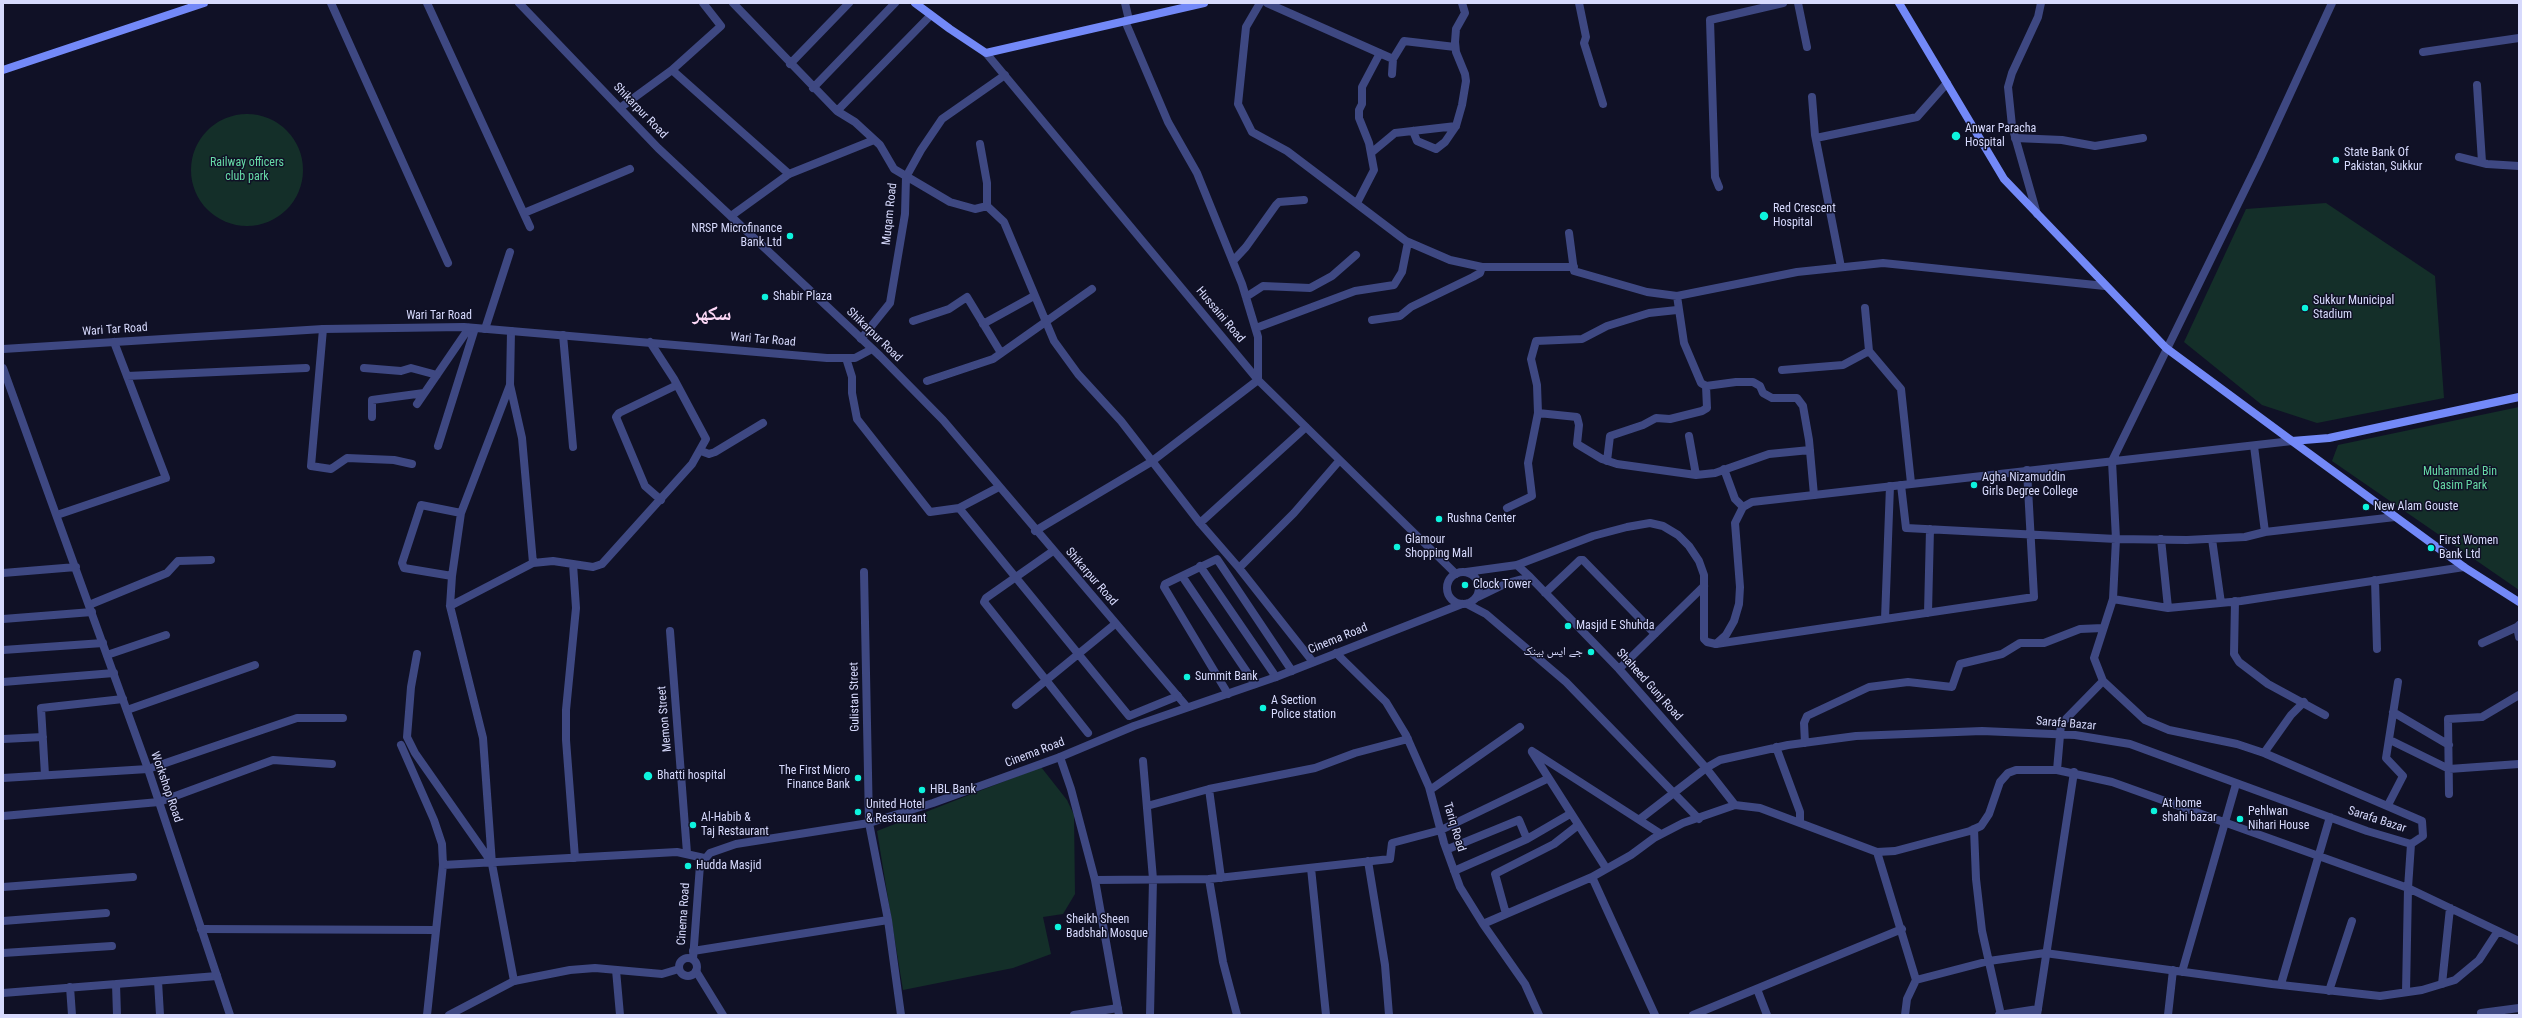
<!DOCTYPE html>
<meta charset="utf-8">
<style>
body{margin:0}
#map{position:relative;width:2522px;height:1018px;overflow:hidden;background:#101126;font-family:"Roboto Condensed",sans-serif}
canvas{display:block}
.frame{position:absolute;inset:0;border:4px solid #d7dafd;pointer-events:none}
</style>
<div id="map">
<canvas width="2522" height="1018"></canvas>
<div class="frame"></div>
</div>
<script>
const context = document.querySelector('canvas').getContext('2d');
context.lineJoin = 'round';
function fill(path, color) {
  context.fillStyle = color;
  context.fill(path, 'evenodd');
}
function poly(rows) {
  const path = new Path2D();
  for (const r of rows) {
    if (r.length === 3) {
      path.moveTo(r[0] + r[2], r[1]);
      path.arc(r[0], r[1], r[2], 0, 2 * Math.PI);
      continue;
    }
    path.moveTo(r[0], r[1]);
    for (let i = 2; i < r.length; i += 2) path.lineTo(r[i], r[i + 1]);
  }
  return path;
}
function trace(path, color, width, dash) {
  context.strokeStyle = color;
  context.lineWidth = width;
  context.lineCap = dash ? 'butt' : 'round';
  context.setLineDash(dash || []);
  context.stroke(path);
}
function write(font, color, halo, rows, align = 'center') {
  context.font = font + ' "Roboto Condensed","Noto Naskh Arabic",sans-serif';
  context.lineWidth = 3;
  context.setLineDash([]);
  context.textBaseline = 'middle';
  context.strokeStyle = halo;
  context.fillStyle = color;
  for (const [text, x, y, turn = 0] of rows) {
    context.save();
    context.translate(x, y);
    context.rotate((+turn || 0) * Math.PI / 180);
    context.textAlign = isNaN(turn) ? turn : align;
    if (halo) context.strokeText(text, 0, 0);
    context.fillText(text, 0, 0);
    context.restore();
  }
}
const green = poly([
 [247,170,56],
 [2326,203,2435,276,2444,398,2317,423,2262,405,2184,342,2246,209],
 [2519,407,2519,590,2332,461,2338,445],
 [1041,767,1067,800,1074,815,1075,894,1063,914,1043,917,1051,954,1013,968,903,990,877,831]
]);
const minor = poly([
 [331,3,448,263],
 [427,3,530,227],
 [733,3,837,111,855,122,880,145,894,169,950,202,975,209,987,206],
 [1125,3,1129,20],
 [1260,3,1246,27,1238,104,1252,132,1287,151,1406,241,1450,260,1482,267,1574,267],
 [1267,3,1393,59,1392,74],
 [1579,3,1586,37,1584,43,1603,104],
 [1798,3,1807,47],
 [2423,52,2519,38],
 [986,53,1258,380,1456,574],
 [1393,59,1404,41,1455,47],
 [790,64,849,3],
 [672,70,721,26,703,3],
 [2477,85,2482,162],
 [813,88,895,3],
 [1812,97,1815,135,1841,267],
 [620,108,672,70,789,174],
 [837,111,931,15],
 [1413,131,1417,141,1436,149,1445,142,1456,126,1462,105,1466,81,1465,74,1456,52,1455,42,1456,29,1465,13,1462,3],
 [1816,138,1917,117,1947,83],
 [2015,138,2062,140,2095,146,2143,138],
 [980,144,987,183,987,206,1004,222,1054,341,1078,374,1121,421,1200,523,1239,568,1313,662],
 [1371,153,1395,133,1456,126],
 [2459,157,2487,164,2519,166],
 [1719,187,1715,177,1710,20,1783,3],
 [1357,203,1374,170,1369,143,1359,118,1359,110,1362,104,1362,87,1380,53],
 [524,213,630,169],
 [731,216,789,174,874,140],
 [1569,233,1574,271,1647,292,1677,296,1797,272,1883,263,2105,286],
 [1233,261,1246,247,1276,205,1279,202,1304,200],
 [1677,296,1684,343,1701,383,1706,386],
 [1246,297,1263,286,1310,288,1332,276,1356,255],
 [1865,308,1869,351,1901,389,1911,483],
 [1372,320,1400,316,1411,307,1473,277,1480,273,1482,267],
 [913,321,949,309,967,297,1001,353],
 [983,324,1034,296],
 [1256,328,1355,291,1394,285,1402,272,1408,242],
 [323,329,311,466,331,469,347,458,394,460,412,464],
 [485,329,510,252],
 [511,331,510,385,522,438,533,563],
 [563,335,573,447],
 [861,339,890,303,905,214,906,177,921,150,942,119,1005,75],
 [846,358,852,377,852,393,857,419,930,512,959,508,999,487],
 [364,368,401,371,411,368,437,375],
 [1782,370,1843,365,1869,351],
 [127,376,306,368],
 [927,381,993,359,1092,289],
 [510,385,461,513,452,576,450,606,483,738,492,864,514,981],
 [417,404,469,328],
 [1538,413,1577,417,1579,425,1577,444,1602,459,1617,464,1696,475,1715,473,1769,454,1810,450],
 [372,417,372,400,424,393],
 [1689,436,1696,475],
 [438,446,475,328],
 [2254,446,2265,532],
 [701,451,709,454,715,452,763,423],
 [1607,461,1610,436,1643,425,1656,418,1670,419,1702,411,1707,408,1706,386,1736,382,1753,382,1760,386,1763,393,1772,398,1797,398,1803,406,1809,440,1814,495],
 [1724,469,1735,499,1743,507],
 [1901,485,1906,528,2116,539,2112,461],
 [661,500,645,486,616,417,619,413,677,385],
 [959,508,1129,716,1178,696],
 [1507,508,1532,496,1528,463,1538,413,1537,385,1531,359,1536,341,1582,339,1607,326,1649,313,1677,310],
 [57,515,166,478,114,342],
 [2395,517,2265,532,2245,537,2187,540,2116,539,2113,599,2168,608,2241,601,2464,567],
 [1200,523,1306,427],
 [1035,531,1151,462,1258,380,1258,337,1242,284,1197,173,1168,122,1125,21],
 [2161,539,2168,608],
 [2212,539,2221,603],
 [1053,551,986,598,984,602,1088,733],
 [573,564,576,608,566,710,566,740,575,858],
 [1517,565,1530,577],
 [1200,566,1276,677],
 [1239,568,1294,513,1339,461],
 [864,572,869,823,888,920,901,1015],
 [452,576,404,568,402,563,421,505,461,513],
 [1182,576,1255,684],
 [2375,580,2377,649],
 [1545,593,1580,560,1583,560,1655,634],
 [1476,598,1507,583,1530,577,1619,669,1706,768,1735,805],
 [2113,599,2094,658,2103,681,2145,720,2169,730,2237,744,2264,753,2422,821,2423,836,2411,844],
 [2235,601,2234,654,2239,662,2268,684,2325,715],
 [1467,604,1486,614,1566,682,1699,819],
 [89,605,167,573,178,561,211,560],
 [450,606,533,563,553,561,593,567,602,564,692,464,706,439,674,379,650,342],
 [1928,613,1930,529],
 [3,619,92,612],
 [1885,619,1890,486],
 [2519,625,2517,627,2519,637],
 [670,631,687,853],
 [2482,643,2517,627],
 [1716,644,2034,597,2027,470],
 [3,650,103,643],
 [1336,653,1386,702,1406,735,1429,787,1444,843,1460,887,1483,924,1525,984,1539,1015],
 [417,654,411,687,407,737,415,753,492,863],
 [107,655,166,635],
 [1619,669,1704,586],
 [3,682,114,673],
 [1228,694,1164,587,1165,584,1217,559,1292,671],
 [1016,705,1115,624],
 [127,710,255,665],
 [2393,712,2449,745],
 [3,739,43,737],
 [2390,740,2449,769,2519,764],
 [1805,743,1804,723,1807,716,1869,687,1908,682,1952,687,1960,664,2002,654,2020,643,2044,643,2080,629,2103,628],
 [401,745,434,820,442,844,443,865,427,1015],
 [1776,747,1800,812,1800,822],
 [1532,751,1661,834],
 [1532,752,1606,868],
 [2264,753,2291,715,2304,702],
 [1060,757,1071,789,1095,880,1119,1015],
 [1143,761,1153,879,1150,1015],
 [2057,770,2061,724,2103,681],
 [45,775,41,708,123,699],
 [3,778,148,769,297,718,343,718],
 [1209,789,1221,878],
 [1430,790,1520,727],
 [2449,794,2448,719,2482,717,2519,695],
 [2388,805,2403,776,2386,758,2398,682],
 [1147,806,1209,789,1315,768,1355,753,1408,739],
 [3,816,159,802,273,760,332,764],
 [1640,819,1706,768,1720,760,1788,745,1856,736,1982,731,2075,735,2130,744,2367,831,2411,844],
 [1974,829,1976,879,1982,931,2001,1015],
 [1448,849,1519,820,1527,839],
 [1877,852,1916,980,1907,999,1905,1015],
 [1368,861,1385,965,1389,1015],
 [443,865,677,852,704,858],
 [1311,868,1326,1015],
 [1454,871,1527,839,1570,814],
 [1592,877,1655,1015],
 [1209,879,1223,962,1237,1015],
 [1095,880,1209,879,1390,859,1392,843,1441,830,1547,779],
 [3,887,133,877],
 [1506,914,1495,874,1554,844,1577,826],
 [3,921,106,913],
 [1483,924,1592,877,1631,855,1654,838,1683,823,1735,805,1760,808,1877,852,1895,851,1970,831,1981,826,1989,814,2000,782,2008,773,2016,770,2057,770,2112,782,2408,888,2411,844],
 [201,929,435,930],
 [693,951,888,920],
 [3,953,112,946],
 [616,970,620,1015],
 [696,971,723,1015],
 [2182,972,2236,784],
 [1916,980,1989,961,2045,953,2272,984,2380,996,2422,990,2455,980,2479,960,2498,931],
 [158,981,160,1015],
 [116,984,117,1015],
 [2281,984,2330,817],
 [2442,984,2450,908],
 [70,987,72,1015],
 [1757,989,1767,1015],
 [2329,991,2352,921],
 [2406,992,2408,888,2519,941],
 [3,993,217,976],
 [2481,1013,2519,1008],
 [1074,1015,1118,1008],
 [1693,1015,1902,929],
 [1999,1015,2038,1009],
 [2037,1015,2074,772],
 [2168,1015,2173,970]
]);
const tertiary = poly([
 [519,3,658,148,880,356,943,420,1187,707],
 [2037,214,2012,126,2008,87,2012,73,2038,17,2041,3],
 [3,349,323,329,464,327,827,358,855,358,872,349],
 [3,368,148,769,230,1015],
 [2112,461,2260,159,2332,3],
 [1466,572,1517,565,1593,536,1627,527,1650,523,1663,526,1678,535,1689,546,1699,561,1704,575,1704,639,1707,642,1716,644,1726,635,1734,621,1739,604,1740,587,1735,523,1743,507,1752,502,2292,441],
 [1463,588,16],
 [3,573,76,567],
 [688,967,9],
 [693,959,700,865,710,853,736,844,869,823,933,803,1060,757,1134,726,1276,677,1462,604],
 [449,1015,514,981,570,970,595,968,662,974,679,969]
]);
const secondary = poly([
 [915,3,950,29,986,53,1204,3],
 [1899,3,2004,179,2166,348,2292,441,2329,438,2519,397],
 [3,70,204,3],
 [2292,441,2464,567,2519,602]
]);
const markers = [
 [1956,136,5,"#0df3dd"],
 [2336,160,4,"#0df3dd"],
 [1764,216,5,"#0df3dd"],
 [790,236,4,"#0df3dd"],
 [765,297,4,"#0df3dd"],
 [2305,308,4,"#0df3dd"],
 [1974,485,4,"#0df3dd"],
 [2366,507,4,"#0df3dd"],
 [1439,519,4,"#0df3dd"],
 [1397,547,4,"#0df3dd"],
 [2431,548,4,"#0df3dd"],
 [1465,585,4,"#0df3dd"],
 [1568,626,4,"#0df3dd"],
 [1591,652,4,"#0df3dd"],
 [1187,677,4,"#0df3dd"],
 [1263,708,4,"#0df3dd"],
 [648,776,5,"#0df3dd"],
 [858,778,4,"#0df3dd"],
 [922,790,4,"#0df3dd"],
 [2154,811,4,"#0df3dd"],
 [858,812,4,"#0df3dd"],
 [2240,819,4,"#0df3dd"],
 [693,825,4,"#0df3dd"],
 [688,866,4,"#0df3dd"],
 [1058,927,4,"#0df3dd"]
];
const streetNames = [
 ["Shikarpur Road",640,111,46],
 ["Muqam Road",890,214,-84],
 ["Hussaini Road",1220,315,50],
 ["Wari Tar Road",439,316],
 ["Wari Tar Road",115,330,-4],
 ["Shikarpur Road",874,335,44],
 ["Wari Tar Road",763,340,5],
 ["Shikarpur Road",1091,577,49],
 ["Cinema Road",1338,639,-22],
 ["Shaheed Gunj Road",1649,685,48],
 ["Gulistan Street",855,697,-91],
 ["Memon Street",665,719,-95],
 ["Sarafa Bazar",2066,724,5],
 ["Cinema Road",1035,753,-21],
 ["Workshop Road",166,787,71],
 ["Sarafa Bazar",2377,820,18],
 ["Tariq Road",1454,827,73],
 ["Cinema Road",684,914,-86]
];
const poiNames = [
 ["Anwar Paracha",1965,129],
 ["Hospital",1965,143],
 ["State Bank Of",2344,153],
 ["Pakistan, Sukkur",2344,167],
 ["Red Crescent",1773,209],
 ["Hospital",1773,223],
 ["NRSP Microfinance",782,229,"right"],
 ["Bank Ltd",782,243,"right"],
 ["Shabir Plaza",773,297],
 ["Sukkur Municipal",2313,301],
 ["Stadium",2313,315],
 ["Agha Nizamuddin",1982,478],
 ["Girls Degree College",1982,492],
 ["New Alam Gouste",2374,507],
 ["Rushna Center",1447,519],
 ["Glamour",1405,540],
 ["Shopping Mall",1405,554],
 ["First Women",2439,541],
 ["Bank Ltd",2439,555],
 ["Clock Tower",1473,585],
 ["Masjid E Shuhda",1576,626],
 ["جے ایس بینک",1583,652,"right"],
 ["Summit Bank",1195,677],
 ["A Section",1271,701],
 ["Police station",1271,715],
 ["The First Micro",850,771,"right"],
 ["Finance Bank",850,785,"right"],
 ["Bhatti hospital",657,776],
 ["HBL Bank",930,790],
 ["At home",2162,804],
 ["shahi bazar",2162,818],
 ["United Hotel",866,805],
 ["& Restaurant",866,819],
 ["Pehlwan",2248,812],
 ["Nihari House",2248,826],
 ["Al-Habib &",701,818],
 ["Taj Restaurant",701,832],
 ["Hudda Masjid",696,866],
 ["Sheikh Sheen",1066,920],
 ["Badshah Mosque",1066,934]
];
const parkNames = [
 ["Railway officers",247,163],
 ["club park",247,177],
 ["Muhammad Bin",2460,472],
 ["Qasim Park",2460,486]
];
const townNames = [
 ["سکھر",712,315]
];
fill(green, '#142f29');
trace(minor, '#3e4882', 8);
trace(tertiary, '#3e4882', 8);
trace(secondary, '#7389f8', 8);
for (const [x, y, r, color] of markers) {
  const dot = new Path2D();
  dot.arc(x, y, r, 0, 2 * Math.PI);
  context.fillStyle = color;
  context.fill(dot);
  trace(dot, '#101126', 1.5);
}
write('12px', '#d7dafd', '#101126', streetNames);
write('12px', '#d7dafd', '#101126', poiNames, 'left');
write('12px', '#66daa6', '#101126', parkNames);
write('bold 20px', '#fdd9f7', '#101126', townNames);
</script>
